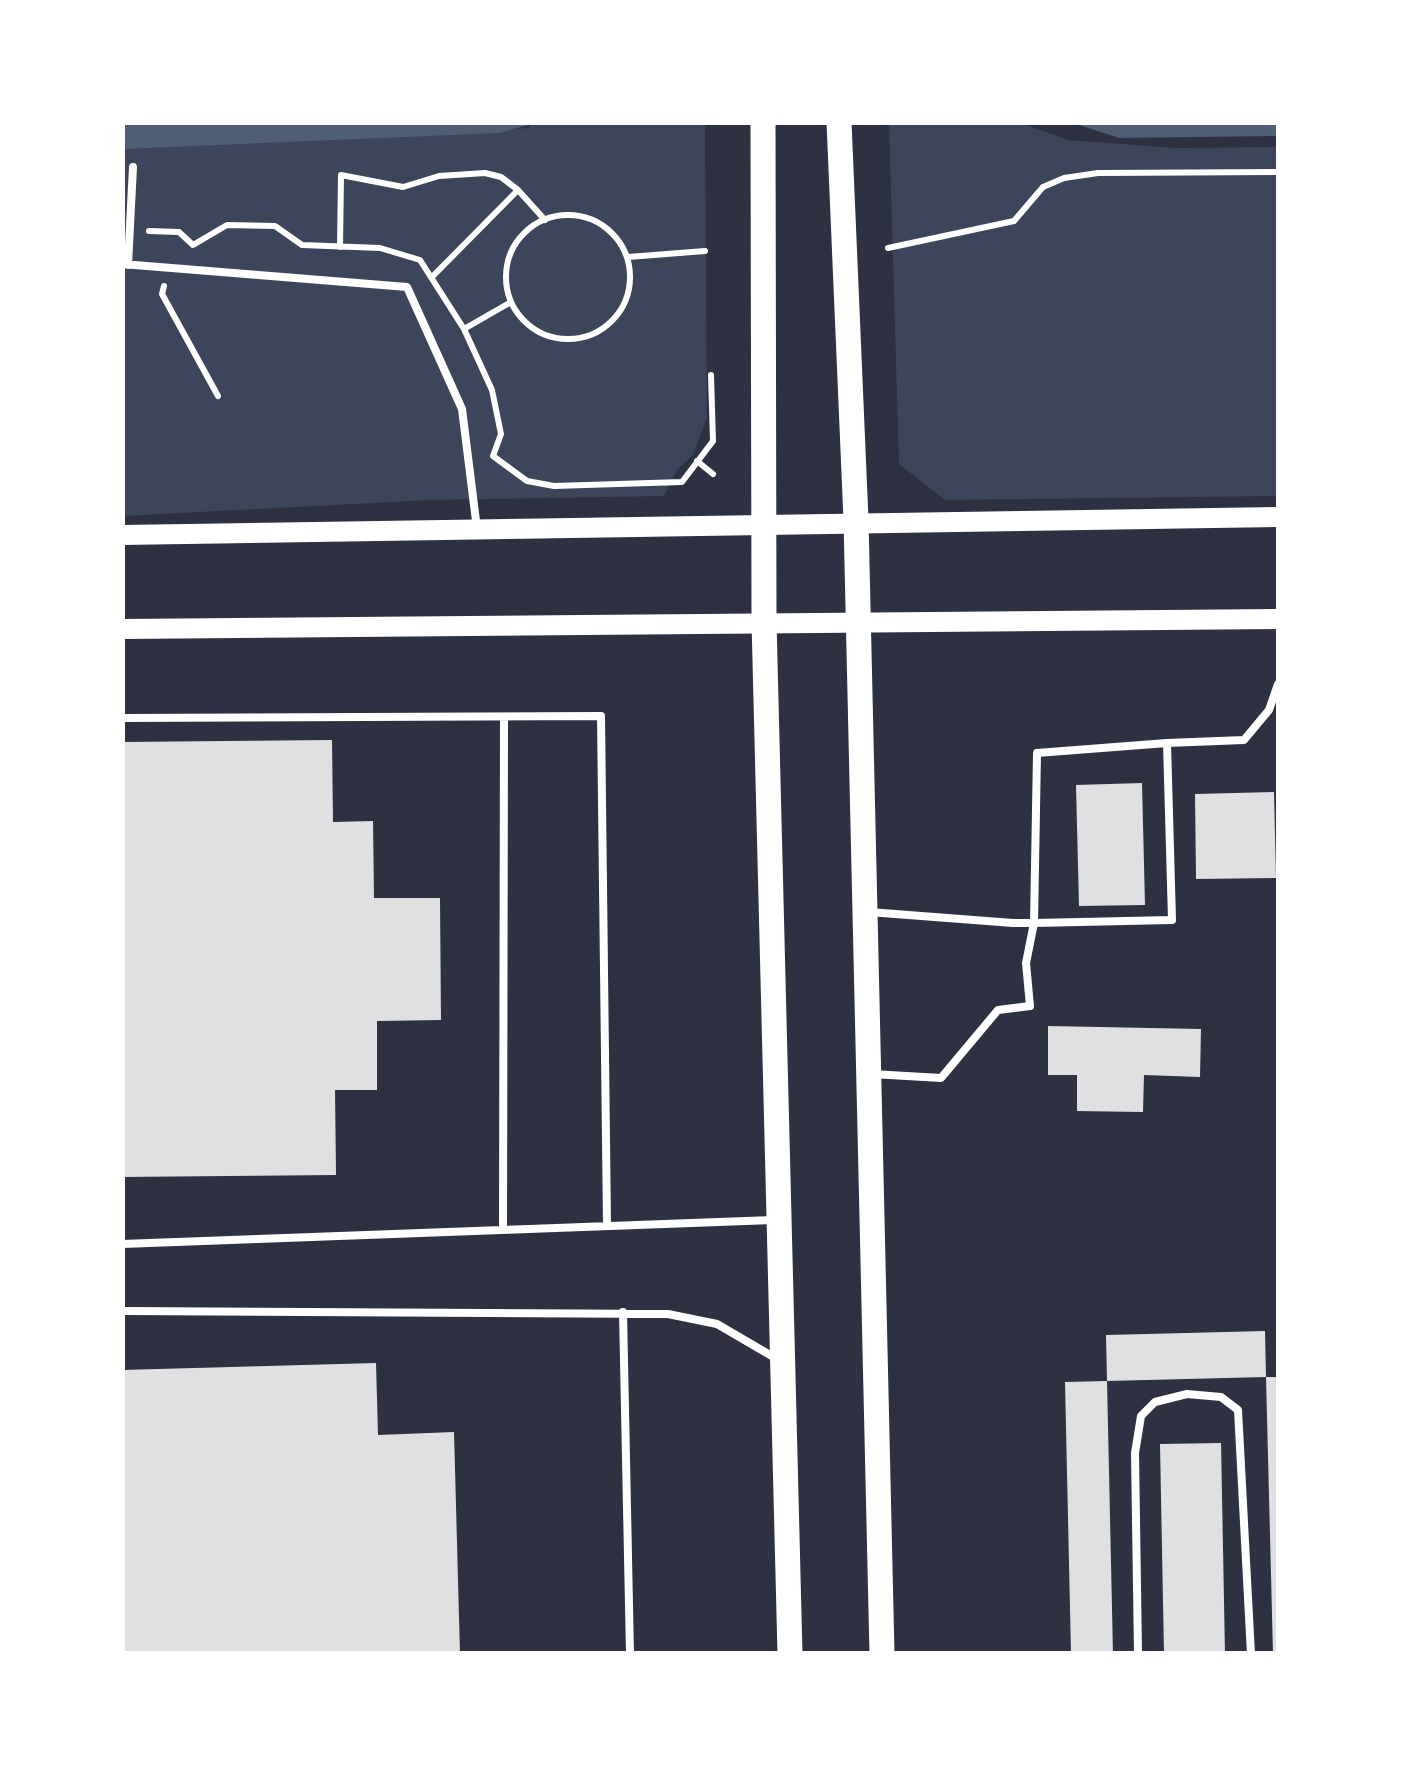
<!DOCTYPE html>
<style>
body{margin:0}
#map{position:relative;width:1401px;height:1776px;overflow:hidden;background:#2d3142;font-family:Lato,sans-serif}
canvas{display:block}
.frame{position:absolute;inset:0;border:125px solid #fff;pointer-events:none}
</style>
<div id="map">
<canvas width="1401" height="1776"></canvas>
<div class="frame"></div>
</div>
<script>
const context = document.querySelector('canvas').getContext('2d');
context.lineJoin = 'round';
function fill(path, color) {
  context.fillStyle = color;
  context.fill(path, 'evenodd');
}
function poly(rows) {
  const path = new Path2D();
  for (const r of rows) {
    if (r.length === 3) {
      path.moveTo(r[0] + r[2], r[1]);
      path.arc(r[0], r[1], r[2], 0, 2 * Math.PI);
      continue;
    }
    path.moveTo(r[0], r[1]);
    for (let i = 2; i < r.length; i += 2) path.lineTo(r[i], r[i + 1]);
  }
  return path;
}
function trace(path, color, width, dash) {
  context.strokeStyle = color;
  context.lineWidth = width;
  context.lineCap = dash ? 'butt' : 'round';
  context.setLineDash(dash || []);
  context.stroke(path);
}
const green = poly([
 [536,122,705,123,707,418,693,455,677,470,664,496,431,500,123,516,123,148,528,128],
 [889,123,1021,123,1068,140,1175,148,1278,147,1278,496,945,500,899,464]
]);
const water = poly([
 [122,123,123,122,536,123,499,133,123,149],
 [1073,123,1278,123,1278,136,1119,138]
]);
const building = poly([
 [332,740,333,822,373,821,374,898,440,898,441,1020,377,1021,377,1090,335,1090,336,1175,122,1177,122,742],
 [1142,783,1145,905,1079,906,1076,785],
 [1274,792,1276,878,1196,879,1195,794],
 [1048,1026,1201,1029,1200,1077,1144,1075,1143,1112,1077,1111,1077,1075,1048,1075],
 [1265,1331,1266,1377,1107,1381,1106,1335],
 [376,1363,378,1435,454,1432,460,1654,122,1654,122,1370],
 [1266,1377,1278,1377,1278,1654,1273,1654],
 [1107,1381,1113,1654,1071,1654,1065,1382],
 [1221,1443,1225,1654,1164,1654,1160,1444]
]);
const path = poly([
 [568,277,62],
 [149,231,179,232,193,245,227,225,275,226,302,245,380,248,420,260,464,329,492,390,501,434,493,456,527,481,554,486,682,482,713,441,711,375],
 [340,247,341,175,403,187,439,176,485,173,501,177,518,190,545,220],
 [888,248,1014,221,1043,187,1064,178,1098,173,1278,172],
 [628,257,705,251],
 [433,276,518,190],
 [164,286,162,294,218,396],
 [464,329,511,302],
 [697,461,713,474]
]);
const service = poly([
 [122,264,407,287,462,409,477,529],
 [128,265,133,167],
 [122,718,601,716,607,1224],
 [1167,743,1244,740,1269,710,1278,684],
 [869,912,1013,923,1034,923,1172,920,1167,743,1037,753,1034,923,1026,963,1030,1006,998,1010,941,1078,872,1074],
 [503,1230,504,717],
 [122,1244,773,1220],
 [122,1311,668,1314,717,1324,777,1359],
 [623,1312,630,1654],
 [1138,1654,1135,1453,1141,1416,1155,1402,1187,1394,1221,1397,1238,1410,1251,1654]
]);
const secondary = poly([
 [122,535,1278,517],
 [122,629,1278,619]
]);
const primary = poly([
 [763,122,764,621,790,1654],
 [839,122,856,520,882,1654]
]);
fill(green, '#3c4559');
fill(water, '#4f5d75');
fill(building, '#e0e0e3');
trace(path, '#fff', 6);
trace(service, '#fff', 8);
trace(secondary, '#fff', 20);
trace(primary, '#fff', 25);
</script>
